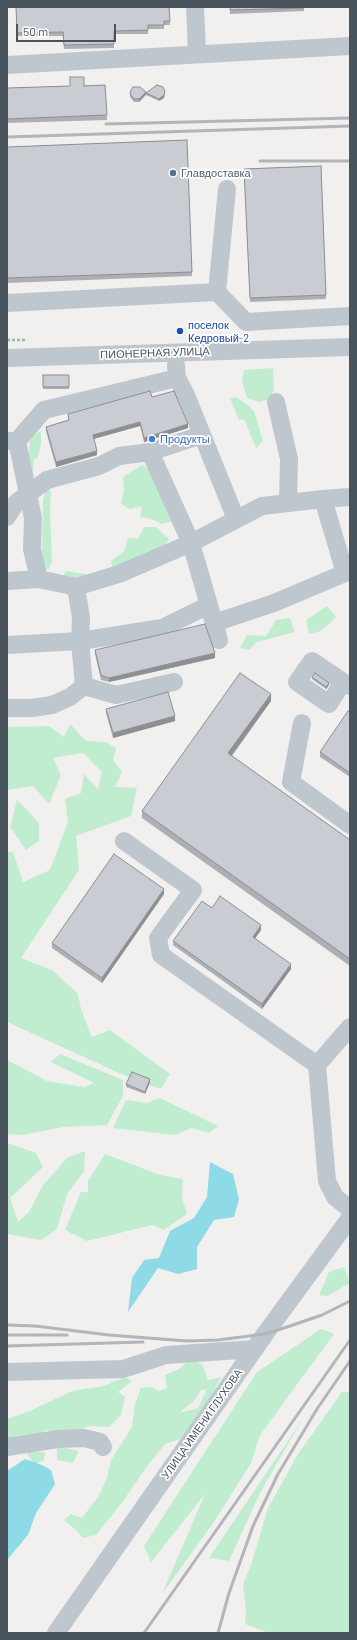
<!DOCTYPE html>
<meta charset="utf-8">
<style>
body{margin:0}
#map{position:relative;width:357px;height:1640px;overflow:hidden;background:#f2efef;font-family:Barlow,sans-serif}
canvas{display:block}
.frame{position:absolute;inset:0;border:8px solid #48535c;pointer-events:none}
.scale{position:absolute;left:16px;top:24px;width:100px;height:18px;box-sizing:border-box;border:2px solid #48535c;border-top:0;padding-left:5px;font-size:12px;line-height:14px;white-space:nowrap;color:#48535c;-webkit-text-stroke:3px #fff;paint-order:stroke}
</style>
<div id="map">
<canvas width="357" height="1640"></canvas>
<div class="frame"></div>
<div class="scale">50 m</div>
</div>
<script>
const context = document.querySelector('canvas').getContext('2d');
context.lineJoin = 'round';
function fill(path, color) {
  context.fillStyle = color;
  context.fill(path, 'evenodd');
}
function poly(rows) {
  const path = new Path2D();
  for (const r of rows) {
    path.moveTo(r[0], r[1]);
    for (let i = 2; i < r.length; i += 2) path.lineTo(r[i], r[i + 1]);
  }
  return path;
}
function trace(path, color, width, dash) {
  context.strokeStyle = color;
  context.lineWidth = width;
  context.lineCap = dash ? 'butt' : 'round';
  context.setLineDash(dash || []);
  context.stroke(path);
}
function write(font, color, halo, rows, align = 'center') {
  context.font = font + ' Barlow,sans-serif';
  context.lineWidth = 3.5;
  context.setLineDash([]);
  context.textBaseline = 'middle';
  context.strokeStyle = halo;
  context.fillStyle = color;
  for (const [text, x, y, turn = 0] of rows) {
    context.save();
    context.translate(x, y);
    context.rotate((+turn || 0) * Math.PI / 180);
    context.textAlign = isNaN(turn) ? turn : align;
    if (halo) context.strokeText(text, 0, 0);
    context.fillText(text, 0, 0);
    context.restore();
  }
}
const green = poly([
 [273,368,274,390,269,399,259,402,247,398,242,382,244,370],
 [236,397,249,406,254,411,263,441,256,448,244,419,239,420,230,398],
 [41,431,41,444,38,457,34,460,32,478,28,467,30,436],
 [142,465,153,472,175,520,162,524,151,519,140,517,142,506,130,509,121,504,124,489,123,477],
 [46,487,51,492,50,511,52,562,48,570,42,562,43,501],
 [144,527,156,527,169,539,162,550,113,569,111,561,124,551,128,538,138,539],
 [66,571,85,574,84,581,62,577],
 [327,606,336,617,321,631,309,634,306,620],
 [290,618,295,632,257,642,249,650,240,648,247,635,266,636,276,620],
 [70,724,86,741,106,742,116,748,113,760,122,772,115,787,137,788,131,816,76,836,79,870,21,958,52,970,78,994,81,1009,92,1037,110,1030,170,1074,161,1089,149,1085,150,1082,130,1078,7,1022,7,852,13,852,23,882,50,870,68,822,65,799,81,793,84,774,98,789,102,772,83,753,53,758,61,775,49,804,33,786,7,790,7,727,49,726,64,737],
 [17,800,39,823,39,841,26,850,10,827],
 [60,1054,123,1080,123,1096,107,1125,63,1127,22,1135,7,1134,7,1060,47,1081,84,1087,94,1083,51,1062],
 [160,1098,218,1126,209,1133,192,1128,175,1135,113,1128,126,1100,147,1103],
 [7,1143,36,1153,43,1167,10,1198,18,1222,29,1212,43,1185,67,1158,85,1151,84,1171,67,1194,57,1229,41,1240,7,1234],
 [105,1154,160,1175,183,1179,182,1198,187,1214,164,1230,152,1225,87,1241,65,1230,81,1192,88,1192,88,1181],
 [344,1267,350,1283,327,1296,319,1295,329,1272],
 [321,1329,334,1334,260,1435,251,1463,214,1522,162,1594,205,1494,151,1562,144,1546,257,1372],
 [190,1359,202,1364,208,1380,221,1377,204,1410,180,1439,165,1444,148,1465,121,1504,96,1535,83,1538,76,1530,64,1520,71,1514,82,1518,98,1497,107,1478,111,1460,132,1427,135,1404,141,1388,151,1387,159,1391,167,1388,165,1375,179,1369],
 [207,1389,198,1408,179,1413,194,1401,201,1390],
 [125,1377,132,1381,118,1392,125,1397,121,1415,109,1427,90,1426,65,1435,47,1430,29,1439,18,1435,7,1440,7,1419,30,1411,72,1391,103,1386],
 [342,1392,350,1392,350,1633,269,1633,245,1624,246,1613,243,1584,251,1565,268,1508,298,1454],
 [302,1420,260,1493,229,1561,209,1558],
 [57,1446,79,1451,73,1463,57,1460],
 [26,1452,45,1452,44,1460,34,1464]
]);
const water = poly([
 [210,1162,233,1174,239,1199,234,1217,214,1220,197,1247,197,1269,178,1274,158,1268,128,1312,132,1278,144,1260,159,1258,170,1231,194,1218,207,1197],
 [25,1459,42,1465,51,1470,55,1484,36,1513,28,1535,7,1560,7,1471]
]);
const path = poly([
 [7,340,26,340]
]);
const minor = poly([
 [195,7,197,54],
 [7,65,350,46],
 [217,292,227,189],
 [7,303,217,292,246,322,350,316],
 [7,358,350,347],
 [176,365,177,378,186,395,236,519],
 [276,402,289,459,288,503],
 [7,441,17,441,44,410,177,378],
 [17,441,33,518,32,549,39,579],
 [150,452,191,543,219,640],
 [7,517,16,503,47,480,99,466,119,456,150,452,202,435],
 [7,581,39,579,76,587,119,574,191,543,262,506,323,499,350,497],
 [76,587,81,618,80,641,84,686,116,695,174,682],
 [214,623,274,603,345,573,323,499],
 [7,645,80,641,162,628,209,605],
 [343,682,329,704,297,682,312,661,343,682,350,686],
 [7,708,32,708,52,705,70,697,84,686],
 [302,723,291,782,350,825],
 [124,841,193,890,158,938,161,955,317,1065,327,1181,335,1197,350,1209],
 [317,1065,350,1027],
 [7,1372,123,1369,166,1355,255,1349],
 [7,1447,58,1439,84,1438,100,1442,103,1447],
 [56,1633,265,1334,350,1218]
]);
const rail = poly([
 [106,124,350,118],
 [7,137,350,126],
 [260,161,350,161],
 [7,1325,35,1326,109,1335,187,1341,218,1340,265,1334,287,1327,322,1315,350,1301],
 [7,1335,67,1335],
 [7,1346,143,1342],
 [144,1633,350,1340],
 [218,1633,229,1593,253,1526,278,1474,317,1409,350,1361]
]);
const wall = poly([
 [16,7,169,7,170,25,164,25,164,29,148,29,148,34,114,34,114,48,64,49,63,36,17,36],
 [230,7,304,7,304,11,230,14],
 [105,85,107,120,7,123,7,88],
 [146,93,165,93,164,98,159,101,146,95,139,102,134,102,130,97,130,94],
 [187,140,192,276,7,283,7,147],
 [321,166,326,299,250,302,244,169],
 [43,375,69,375,69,389,43,389],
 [152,397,188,428,144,442,140,426,94,439,97,455,56,467,46,431,46,427,68,420,68,414],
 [95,650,215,658,109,682,101,680,95,654],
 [312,677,329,685,326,689,312,679],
 [271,701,232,756,350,840,350,966,142,818,142,811],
 [106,709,175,721,113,738,106,713],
 [350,712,350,777,320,757,320,752],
 [164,894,102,983,52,948,52,943],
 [212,908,261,930,255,939,291,969,262,1009,173,945,173,941],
 [150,1082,145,1094,126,1087,126,1084]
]);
const shadedWall = poly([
 [165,91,164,98,159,101,159,99],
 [146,92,146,94,139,102,139,99],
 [140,422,140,426,93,439,93,435],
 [188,424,188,428,144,442,144,438],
 [97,451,97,455,56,467,56,462],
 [215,653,215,658,109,682,109,678],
 [329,683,329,685,326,689,326,687],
 [271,694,271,701,228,760,228,753],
 [175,716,175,721,113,738,113,733],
 [164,889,164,894,102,983,102,978],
 [261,925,261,930,253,941,253,937],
 [291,964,291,969,262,1009,262,1004],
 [150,1079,150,1082,145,1094,145,1092]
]);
const building = poly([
 [16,7,169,7,170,21,164,21,164,25,148,25,148,30,114,31,114,44,64,45,63,32,17,33,16,7],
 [230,7,304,7,304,8,230,10,230,7],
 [70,77,84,77,84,86,105,85,107,115,7,119,7,88,70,86,70,77],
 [157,85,163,87,165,91,164,95,159,99,146,93,157,85],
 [133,87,140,87,146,92,139,99,134,99,130,94,131,90,133,87],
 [187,140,192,272,7,278,7,147,187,140],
 [321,166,326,295,250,298,244,169,321,166],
 [43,375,69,375,69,387,43,387,43,375],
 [150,391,152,397,174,391,188,424,144,438,140,422,93,435,97,451,56,462,46,427,69,420,68,414,150,391],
 [205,624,215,653,109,678,101,675,95,650,205,624],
 [240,673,271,694,228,753,350,840,350,959,142,811,240,673],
 [315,673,329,683,326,687,312,677,315,673],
 [168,692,175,716,113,733,106,709,168,692],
 [348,711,350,712,350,773,320,752,348,711],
 [114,854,164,889,102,978,52,943,114,854],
 [220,896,261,925,253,937,291,964,262,1004,173,941,202,901,212,908,220,896],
 [132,1072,150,1079,145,1092,126,1084,132,1072]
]);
const markers = [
 [173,173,4,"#5c6f8a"],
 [180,331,4,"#1a4fb4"],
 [152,439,4,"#3f7fe0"]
];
const serviceNames = [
 ["Главдоставка",181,173]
];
const transitNames = [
 ["поселок",188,325],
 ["Кедровый-2",188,338]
];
const streetNames = [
 ["ПИОНЕРНАЯ УЛИЦА",155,353,-2],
 ["УЛИЦА ИМЕНИ ГЛУХОВА",202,1424,-55]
];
const shopNames = [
 ["Продукты",160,439]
];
fill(green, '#c0edcf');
fill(water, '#8fdae7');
trace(path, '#7ac99e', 2.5, [3, 2]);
trace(minor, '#bec7cd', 18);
trace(rail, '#b2b5b9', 3);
fill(wall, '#adafb5');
fill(shadedWall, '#8d8f93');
fill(building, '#c9ccd2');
trace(building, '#8d8f93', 1);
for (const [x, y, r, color] of markers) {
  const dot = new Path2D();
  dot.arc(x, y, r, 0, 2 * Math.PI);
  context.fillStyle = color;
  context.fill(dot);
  trace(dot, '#fff', 1.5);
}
write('11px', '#4e5e75', '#fff', serviceNames, 'left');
write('11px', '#164399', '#fff', transitNames, 'left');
write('11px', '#48535c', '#fff', streetNames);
write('11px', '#366cbe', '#fff', shopNames, 'left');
</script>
